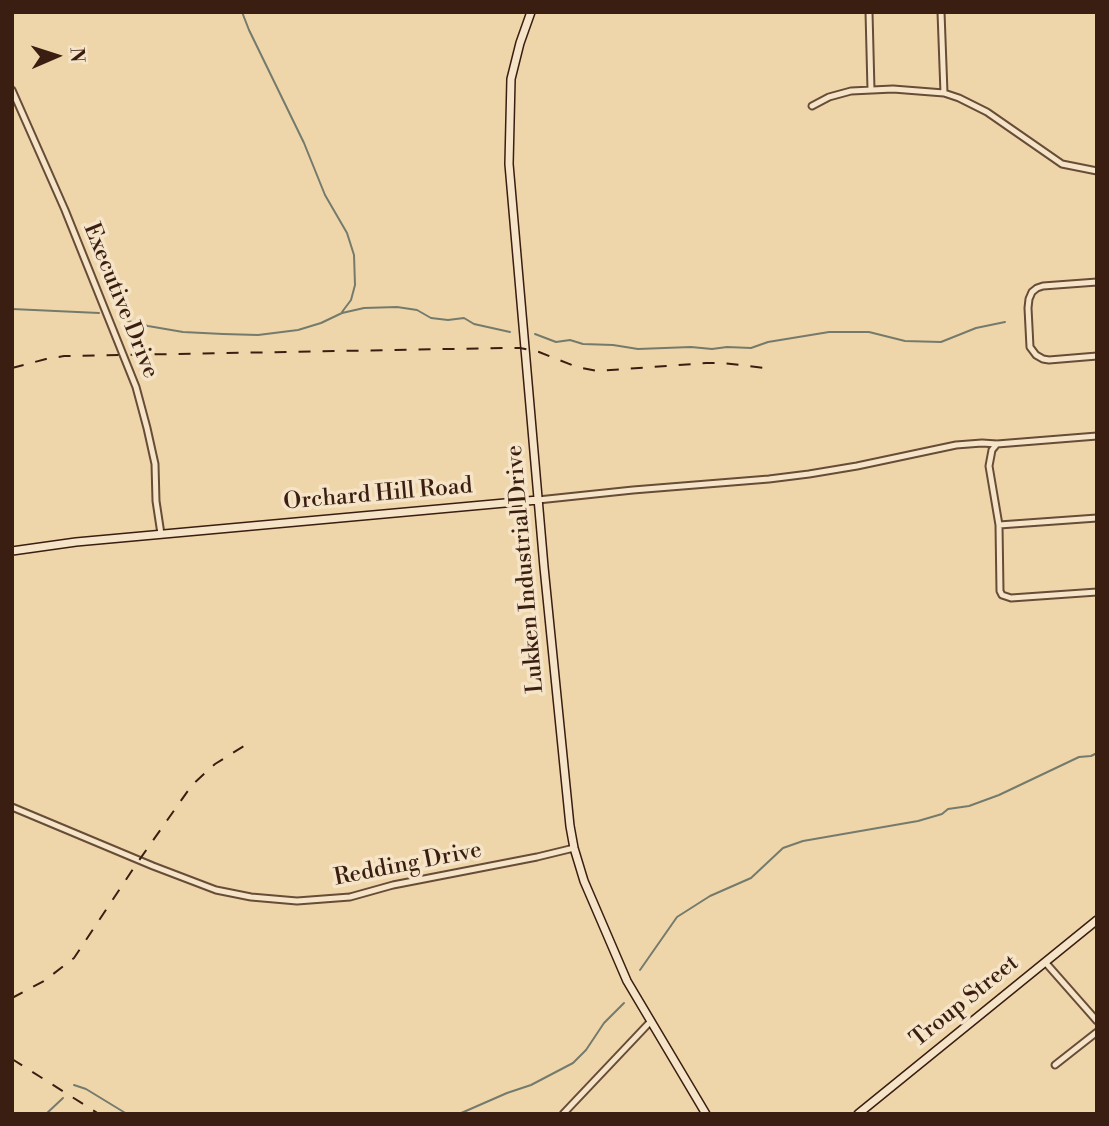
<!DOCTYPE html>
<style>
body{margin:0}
#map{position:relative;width:1109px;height:1126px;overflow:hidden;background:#efd6aa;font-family:"Libre Bodoni",serif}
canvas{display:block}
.frame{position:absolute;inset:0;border:14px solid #3a1e11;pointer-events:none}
.north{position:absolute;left:21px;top:21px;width:70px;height:70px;-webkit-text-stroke:5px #f5e4c8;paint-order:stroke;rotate:87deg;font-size:19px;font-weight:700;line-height:28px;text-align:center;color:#3a1e11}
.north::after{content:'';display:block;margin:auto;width:24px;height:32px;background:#3a1e11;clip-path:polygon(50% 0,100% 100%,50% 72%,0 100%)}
</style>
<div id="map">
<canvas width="1109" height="1126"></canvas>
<div class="frame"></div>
<div class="north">N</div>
</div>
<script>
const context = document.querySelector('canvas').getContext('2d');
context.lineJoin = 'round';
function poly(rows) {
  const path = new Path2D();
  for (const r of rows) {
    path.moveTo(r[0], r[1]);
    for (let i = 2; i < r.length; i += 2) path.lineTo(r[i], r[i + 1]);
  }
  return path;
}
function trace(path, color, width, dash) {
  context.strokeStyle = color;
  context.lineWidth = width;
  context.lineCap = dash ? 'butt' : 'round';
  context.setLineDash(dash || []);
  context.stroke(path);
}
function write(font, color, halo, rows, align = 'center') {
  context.font = font + ' "Libre Bodoni",serif';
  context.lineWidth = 7;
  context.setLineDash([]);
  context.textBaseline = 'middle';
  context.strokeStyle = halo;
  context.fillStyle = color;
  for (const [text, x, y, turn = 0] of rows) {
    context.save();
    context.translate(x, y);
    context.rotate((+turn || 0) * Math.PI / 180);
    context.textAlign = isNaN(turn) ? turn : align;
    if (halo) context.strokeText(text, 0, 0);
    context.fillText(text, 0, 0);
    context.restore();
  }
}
const stream = poly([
 [242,12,249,30,304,143,325,195,347,233,354,255,355,285,351,300,342,312],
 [12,309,99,313],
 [120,319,148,326,183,332,223,334,258,335,298,330,321,323,342,313,364,308,397,307,417,310,431,318,448,320,464,318,474,324,510,332],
 [535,334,556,342,570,340,583,344,613,345,638,349,691,347,712,349,727,347,751,348,768,342,829,332,869,332,905,341,941,342,976,328,1005,322],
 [640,970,677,917,710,896,751,878,783,848,803,841,918,821,942,814,948,809,969,806,999,795,1079,757,1091,756,1097,753],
 [74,1085,86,1089,127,1114],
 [46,1114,63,1098],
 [459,1114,507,1093,531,1085,573,1063,586,1050,604,1023,624,1003]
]);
const street = poly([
 [869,12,871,90],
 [941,12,944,93],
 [12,90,65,210,136,387,147,428,155,464,156,501,161,534],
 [812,106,829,97,851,91,893,89,944,93,959,98,987,112,1062,164,1097,171],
 [1097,282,1043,286,1037,288,1032,292,1029,299,1028,308,1030,347,1036,355,1043,359,1049,360,1097,356],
 [997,444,992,450,989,466,999,525,1000,591,1002,595,1011,598,1097,592],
 [538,500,633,490,769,479,809,474,857,466,956,445,982,443,997,444,1097,436],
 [999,525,1097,518],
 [12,807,153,866,216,890,251,897,297,901,350,897,393,885,537,857,574,848],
 [1045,962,1097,1021],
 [1055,1065,1097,1032],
 [563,1114,651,1021]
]);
const secondary = poly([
 [531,12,520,43,511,79,509,164,544,567,570,826,574,848,584,881,627,981,706,1114],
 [12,551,76,542,538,500],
 [858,1114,1097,920]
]);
const rail = poly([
 [12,368,46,359,64,356,503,348,520,348,539,352,577,367,598,371,706,363,723,363,773,369],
 [12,998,44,981,74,958,135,866,192,785,215,764,244,746],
 [12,1059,99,1114]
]);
const streetNames = [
 ["Executive Drive",120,301,68],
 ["Orchard Hill Road",378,495,-5],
 ["Lukken Industrial Drive",526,569,-95],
 ["Redding Drive",408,865,-11],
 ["Troup Street",965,1002,-39]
];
trace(stream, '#747b6d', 2);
trace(street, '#674c37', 9);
trace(secondary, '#3a1e11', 10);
trace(street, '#f5e4c8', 5);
trace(secondary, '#f5e4c8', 7);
trace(rail, '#3a1e11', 2, [12, 12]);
write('23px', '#3a1e11', '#f5e4c8', streetNames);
</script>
